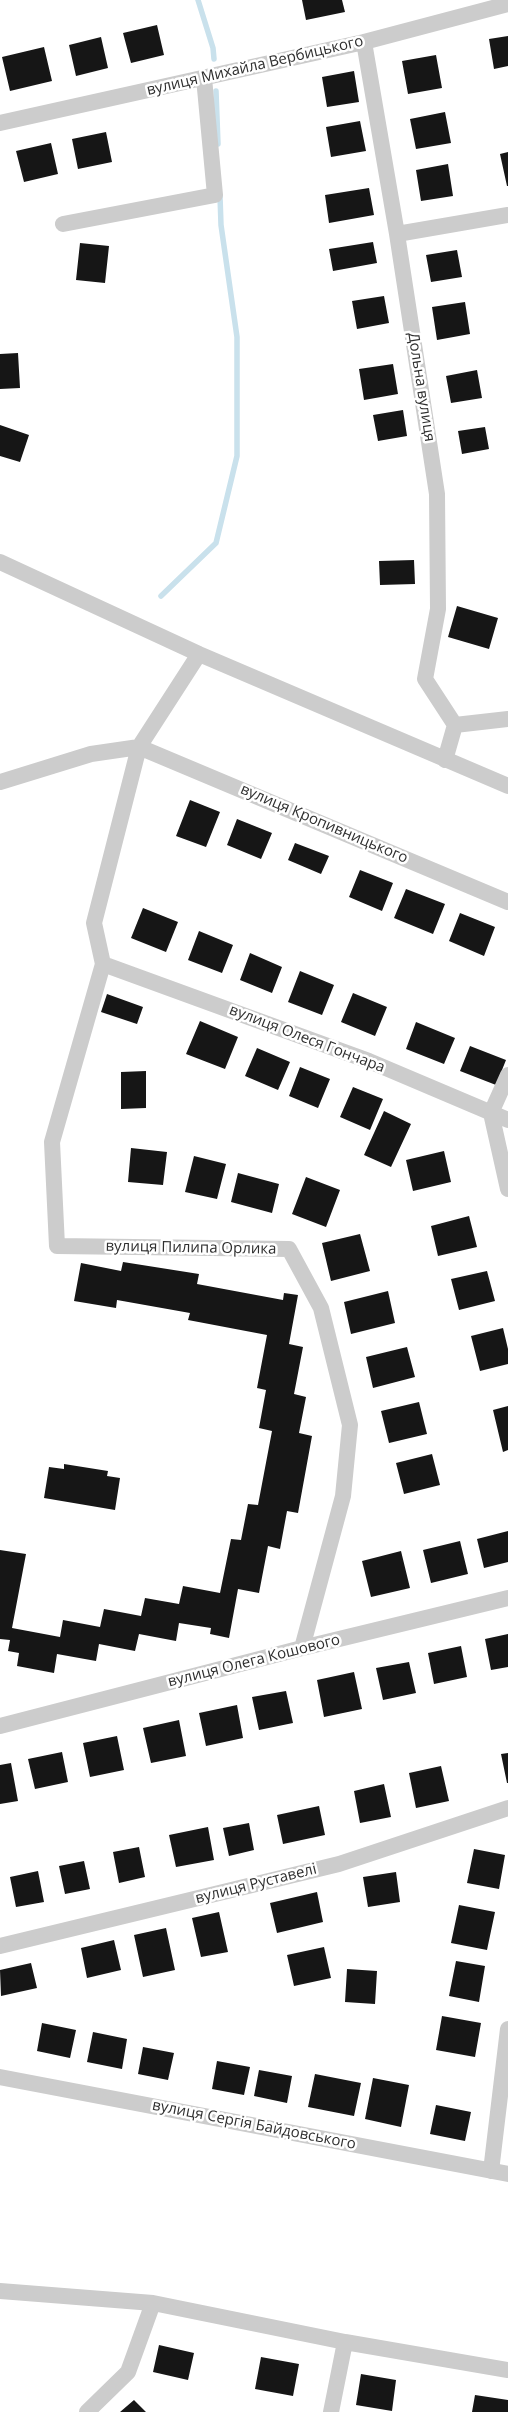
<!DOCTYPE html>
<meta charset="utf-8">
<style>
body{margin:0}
canvas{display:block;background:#fff}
</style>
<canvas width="508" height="2412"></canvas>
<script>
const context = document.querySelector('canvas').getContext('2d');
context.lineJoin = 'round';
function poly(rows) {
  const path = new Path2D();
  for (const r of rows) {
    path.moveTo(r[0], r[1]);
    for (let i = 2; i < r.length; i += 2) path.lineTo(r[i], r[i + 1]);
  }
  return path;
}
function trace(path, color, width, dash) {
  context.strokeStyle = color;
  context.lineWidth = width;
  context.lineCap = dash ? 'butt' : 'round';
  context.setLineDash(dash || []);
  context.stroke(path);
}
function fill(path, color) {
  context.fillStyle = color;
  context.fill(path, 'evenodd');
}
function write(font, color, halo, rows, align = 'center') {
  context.font = font + ' "Open Sans",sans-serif';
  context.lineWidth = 5;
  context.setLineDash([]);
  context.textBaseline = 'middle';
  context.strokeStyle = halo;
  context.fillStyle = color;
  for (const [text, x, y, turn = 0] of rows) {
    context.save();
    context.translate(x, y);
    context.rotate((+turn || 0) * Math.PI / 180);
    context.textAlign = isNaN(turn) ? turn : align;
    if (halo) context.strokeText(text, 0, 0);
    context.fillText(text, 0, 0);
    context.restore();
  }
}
const stream = poly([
 [198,0,213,48,214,59],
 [216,91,218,144],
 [161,596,216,543,237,456,237,337,221,225,220,196]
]);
const building = poly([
 [302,0,342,0,345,12,306,20],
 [157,25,164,55,131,63,123,33],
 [508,36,508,66,494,69,489,39],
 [101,37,108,68,76,76,69,45],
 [44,47,52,81,10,91,2,57],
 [436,55,442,88,408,94,402,61],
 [354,71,359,102,327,107,322,77],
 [445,112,451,143,416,149,410,119],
 [360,121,366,151,331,157,326,127],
 [106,132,112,162,78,169,72,139],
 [51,143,58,174,24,182,16,151],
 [508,152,508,186,507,186,500,154],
 [448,164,453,196,421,201,416,170],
 [369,188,374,215,329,223,325,195],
 [373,242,377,263,333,271,329,249],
 [80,243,109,246,105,283,76,280],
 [457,250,462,277,431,282,426,255],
 [384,296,389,323,357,329,352,301],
 [465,302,470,334,437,340,432,307],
 [18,353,20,388,0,389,0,354],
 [393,364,398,394,364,400,359,369],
 [477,370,482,398,451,403,446,376],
 [403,410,407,436,378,441,373,415],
 [0,425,29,435,20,462,0,456],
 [485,427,489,449,462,454,458,431],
 [414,560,415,584,380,585,379,561],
 [457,606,498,618,489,649,448,637],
 [190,800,220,812,206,847,176,836],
 [237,819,272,833,261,859,227,845],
 [295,843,329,856,321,874,288,860],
 [360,870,393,883,382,911,349,897],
 [406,889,445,904,433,934,394,918],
 [143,908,178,922,166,952,131,938],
 [460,913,495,927,484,956,449,941],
 [199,931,233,945,222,973,188,960],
 [250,953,282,967,272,993,240,980],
 [300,971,334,985,322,1015,288,1002],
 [353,993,387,1007,375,1036,341,1022],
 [107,994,143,1007,137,1024,101,1012],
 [200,1021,238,1037,225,1069,186,1054],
 [416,1022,455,1038,444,1064,406,1049],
 [470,1046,506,1060,496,1085,460,1071],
 [257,1048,290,1062,278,1090,245,1076],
 [300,1067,330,1079,318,1108,289,1096],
 [146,1071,146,1108,121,1109,121,1072],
 [353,1087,383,1099,370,1130,340,1117],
 [384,1111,411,1124,391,1167,364,1155],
 [131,1148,167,1152,163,1185,128,1182],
 [444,1151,451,1182,413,1191,406,1160],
 [194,1156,226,1164,217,1199,185,1192],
 [238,1173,279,1184,272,1213,231,1202],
 [306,1177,340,1190,326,1227,292,1214],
 [469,1216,477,1247,438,1256,431,1226],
 [360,1234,370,1271,331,1281,322,1243],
 [123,1262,199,1274,197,1284,283,1300,284,1293,298,1295,289,1344,303,1347,294,1394,306,1397,299,1433,312,1436,298,1513,287,1511,280,1549,268,1546,259,1593,238,1589,229,1638,210,1634,211,1628,179,1623,176,1641,139,1634,135,1651,99,1644,96,1661,57,1654,54,1673,17,1666,19,1653,8,1651,10,1640,0,1639,0,1550,26,1554,12,1628,60,1637,63,1620,100,1627,104,1609,141,1616,145,1598,179,1604,183,1586,220,1593,231,1539,241,1540,248,1504,258,1505,272,1431,259,1428,266,1390,257,1388,267,1335,188,1320,190,1313,117,1300,116,1308,74,1301,81,1263,121,1271],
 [487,1271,495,1301,459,1310,451,1279],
 [388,1291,395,1323,351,1334,344,1302],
 [503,1328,508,1349,508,1364,480,1371,471,1336],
 [407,1347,415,1377,373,1388,366,1357],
 [419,1402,427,1434,389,1443,381,1411],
 [508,1406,508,1450,503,1452,493,1410],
 [432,1454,440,1485,404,1494,396,1463],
 [64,1464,108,1471,107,1476,120,1478,115,1510,44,1498,49,1467,64,1469],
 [508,1531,508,1562,484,1568,477,1539],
 [460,1541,468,1574,431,1583,423,1550],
 [401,1551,410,1588,371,1597,362,1561],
 [508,1634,508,1667,491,1670,485,1639],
 [461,1646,467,1677,434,1684,428,1653],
 [409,1662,416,1693,383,1700,376,1668],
 [354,1672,362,1709,324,1717,317,1680],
 [286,1691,293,1723,259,1730,252,1697],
 [237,1705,243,1738,206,1746,199,1713],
 [179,1720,186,1756,151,1763,143,1728],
 [117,1736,124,1770,90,1777,83,1743],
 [62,1752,68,1782,35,1789,28,1759],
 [508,1753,508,1783,507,1783,501,1754],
 [11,1763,18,1801,0,1804,0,1765],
 [441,1766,449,1801,416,1808,409,1773],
 [384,1784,391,1817,360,1823,354,1791],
 [319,1806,325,1835,283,1844,277,1815],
 [249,1823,254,1850,229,1856,223,1828],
 [208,1827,214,1860,176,1867,169,1835],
 [139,1847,145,1877,119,1883,113,1852],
 [474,1849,505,1855,499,1889,467,1883],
 [84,1861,90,1889,65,1894,59,1866],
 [38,1871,44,1902,16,1907,10,1877],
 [396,1872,400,1902,368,1907,363,1877],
 [317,1892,323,1922,277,1933,270,1903],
 [459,1905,495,1912,487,1950,451,1943],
 [219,1912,228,1952,201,1957,192,1918],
 [166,1928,175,1970,143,1977,134,1935],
 [114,1940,121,1970,87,1978,81,1948],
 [324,1947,331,1978,294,1986,287,1955],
 [456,1961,485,1966,479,2002,449,1996],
 [31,1963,37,1988,1,1996,0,1970],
 [347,1969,377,1971,375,2004,345,2002],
 [442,2016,481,2023,475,2057,436,2050],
 [42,2023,76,2030,70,2058,37,2051],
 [93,2032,127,2039,122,2069,87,2062],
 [143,2047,174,2053,168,2080,138,2074],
 [217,2061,250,2067,244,2095,212,2089],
 [259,2070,292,2076,287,2103,254,2096],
 [315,2074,361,2083,354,2116,308,2107],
 [373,2078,409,2085,401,2127,365,2119],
 [436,2105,471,2112,465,2141,430,2134],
 [159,2345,194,2353,188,2380,153,2372],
 [261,2357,299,2364,293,2396,255,2389],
 [361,2374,396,2380,392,2411,356,2405],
 [475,2395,508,2400,508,2412,472,2412],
 [134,2400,146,2412,120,2412]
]);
const street = poly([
 [364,42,397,234,437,494,438,609,425,679,455,725],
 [0,123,364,42,508,4],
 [63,224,215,195,204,78],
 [397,234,508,215],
 [0,562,199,654,508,786],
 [199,654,139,747,94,923,103,964,52,1142,57,1246,289,1249,321,1308,350,1425,343,1496,302,1648],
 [445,760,455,725,508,719],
 [0,782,91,754,139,747,508,902],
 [103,964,369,1061,508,1120],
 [508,1075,491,1113,508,1189],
 [0,1726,302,1648,508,1598],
 [0,1946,339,1864,508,1808],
 [0,2077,508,2174],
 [491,2171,508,2029],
 [0,2291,153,2303,345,2342,508,2370],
 [87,2412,128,2372,153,2303],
 [331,2412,345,2342]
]);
const streetNames = [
 ["вулиця Михайла Вербицького",255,66,-13],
 ["Дольна вулиця",421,387,81],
 ["вулиця Кропивницького",324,824,23],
 ["вулиця Олеся Гончара",307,1039,21],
 ["вулиця Пилипа Орлика",191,1248,1],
 ["вулиця Олега Кошового",254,1661,-14],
 ["вулиця Руставелі",256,1884,-14],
 ["вулиця Сергія Байдовського",254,2125,11]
];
trace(stream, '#c9e1ec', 5.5);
fill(building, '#161616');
trace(street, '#ccc', 16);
write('15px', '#2f2f2f', '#fff', streetNames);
</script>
